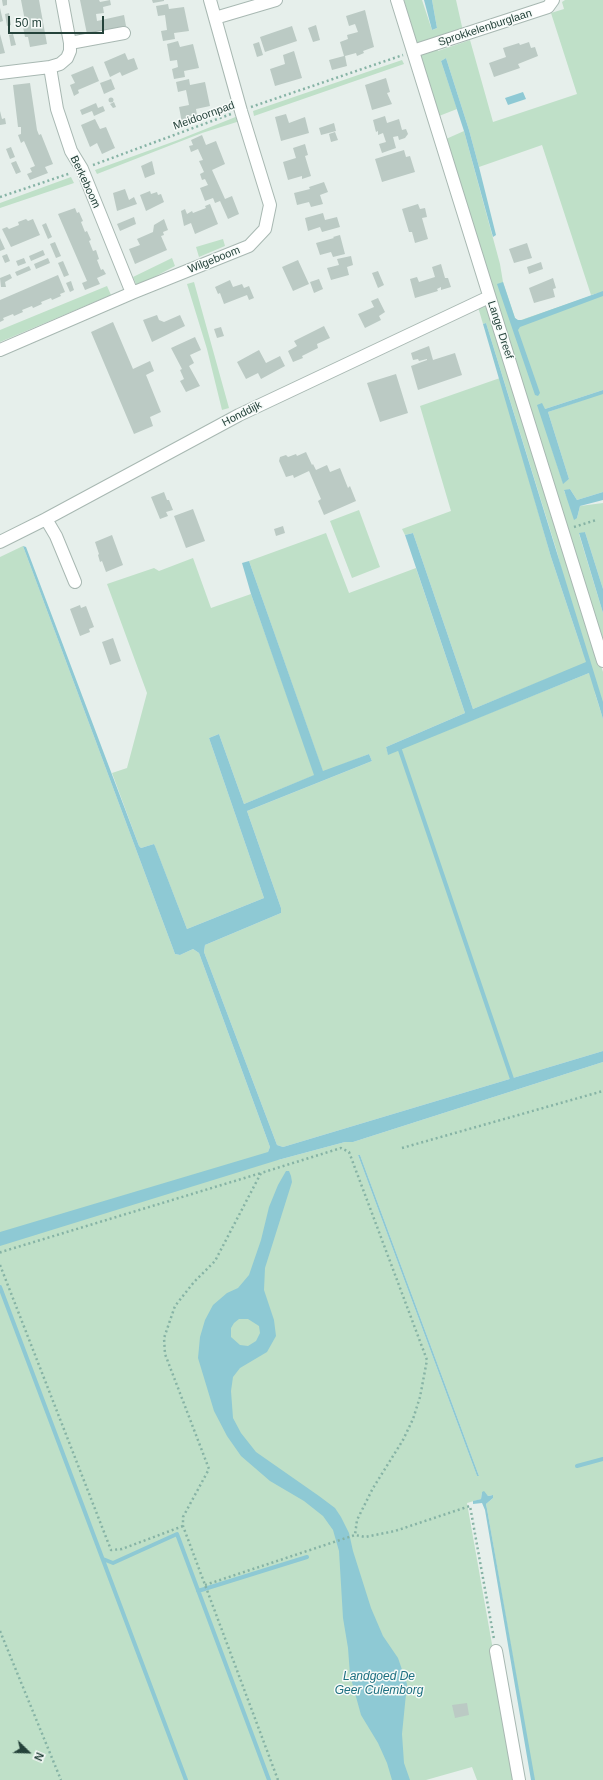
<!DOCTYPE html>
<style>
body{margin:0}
#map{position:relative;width:603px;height:1780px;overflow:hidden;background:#e6efeb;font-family:Helvetica,sans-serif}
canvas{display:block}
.north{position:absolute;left:8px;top:1732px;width:40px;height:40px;-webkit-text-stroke:3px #f7fbf9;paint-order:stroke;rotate:113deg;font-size:11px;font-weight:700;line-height:16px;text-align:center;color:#24423a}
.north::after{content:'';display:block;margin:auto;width:14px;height:18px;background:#24423a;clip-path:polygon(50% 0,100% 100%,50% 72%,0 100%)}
.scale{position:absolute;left:8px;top:16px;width:96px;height:18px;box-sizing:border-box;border:2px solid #24423a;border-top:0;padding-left:5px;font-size:12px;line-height:14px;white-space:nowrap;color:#24423a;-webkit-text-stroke:3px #f7fbf9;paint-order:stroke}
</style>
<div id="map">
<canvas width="603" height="1780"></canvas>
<div class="north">N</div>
<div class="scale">50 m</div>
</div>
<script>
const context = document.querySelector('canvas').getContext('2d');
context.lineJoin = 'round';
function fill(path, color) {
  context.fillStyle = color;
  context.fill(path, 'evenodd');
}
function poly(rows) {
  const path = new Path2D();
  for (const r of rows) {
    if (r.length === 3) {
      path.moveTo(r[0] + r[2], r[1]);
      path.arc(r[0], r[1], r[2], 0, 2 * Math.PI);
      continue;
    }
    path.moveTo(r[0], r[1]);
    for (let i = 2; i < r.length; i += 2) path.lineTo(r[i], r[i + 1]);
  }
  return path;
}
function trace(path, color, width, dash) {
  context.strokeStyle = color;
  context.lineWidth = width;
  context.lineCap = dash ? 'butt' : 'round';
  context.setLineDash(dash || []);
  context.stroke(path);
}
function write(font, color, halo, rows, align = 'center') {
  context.font = font + ' Helvetica,sans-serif';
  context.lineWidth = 3;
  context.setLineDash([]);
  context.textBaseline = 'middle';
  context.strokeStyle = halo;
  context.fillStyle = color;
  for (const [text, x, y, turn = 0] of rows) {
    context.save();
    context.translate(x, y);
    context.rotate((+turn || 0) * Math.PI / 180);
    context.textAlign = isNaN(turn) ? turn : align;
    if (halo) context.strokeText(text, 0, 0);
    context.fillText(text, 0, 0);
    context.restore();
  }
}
const green = poly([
 [404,0,422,0,432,30,437,28,432,0,456,0,463,31,435,41,438,51,470,40,493,122,577,94,551,13,564,9,562,2,565,0,603,0,603,390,545,409,551,446,563,483,569,479,548,412,603,393,603,492,577,500,570,489,564,491,577,518,580,506,603,503,603,589,585,532,579,534,603,613,603,649,577,565,570,534,495,300,446,139,464,131,500,264,503,282,515,318,518,321,602,292,591,295,542,145,479,167,469,130,446,58,441,61,457,109,439,116],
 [402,60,404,64,254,116,253,111],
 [238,116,240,121,202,133,97,174,95,170,178,140],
 [71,177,74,183,0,208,0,203],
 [223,239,225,246,199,257,196,247],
 [172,258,175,266,137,286,133,277],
 [194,282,229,408,222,410,207,349,187,284],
 [107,286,111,295,0,342,0,330],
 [486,303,502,344,603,672,603,714,594,690,603,719,603,1051,283,1147,277,1145,204,952,205,945,281,913,281,908,247,811,372,761,369,754,323,772,249,561,326,533,349,593,416,568,465,713,386,747,388,754,589,673,586,663,473,709,413,533,405,535,402,529,451,511,420,406,500,378,551,557,583,653,557,552,486,323,483,324,478,307],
 [359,510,380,567,352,578,330,521],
 [23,546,175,954,180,955,193,949,199,953,270,1147,268,1152,278,1160,345,1142,353,1142,603,1062,603,1780,534,1780,487,1509,486,1504,493,1498,492,1495,488,1496,482,1492,481,1499,467,1503,516,1780,477,1780,472,1767,426,1780,0,1780,0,557],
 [358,1155,360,1155,479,1476,477,1476],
 [193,558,211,608,251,594,315,775,244,804,219,734,209,738,264,898,187,929,154,844,141,848,139,846,112,773,127,768,147,693,107,584,154,568,159,571]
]);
const water = poly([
 [424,0,432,0,437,28,432,30],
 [446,58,469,130,479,167,496,235,493,237,464,131,441,61],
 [523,92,526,99,508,105,505,98],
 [503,282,515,318,518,320,522,320,603,291,603,296,520,327,518,330,540,393,538,396,535,395,497,284],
 [486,323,603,702,603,719,589,673,388,755,386,747,465,713,405,535,413,533,473,709,586,662,551,557,483,324],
 [603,390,603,394,548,412,569,479,563,484,537,405,542,403,545,409],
 [570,489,577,500,603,492,603,500,580,506,577,518,574,520,564,490],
 [585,532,603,589,603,613,579,533],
 [23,546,26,547,139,846,141,848,154,844,155,846,187,929,264,898,209,738,219,734,244,804,314,775,251,594,242,563,249,561,323,771,369,754,372,761,247,811,281,908,281,913,205,945,204,952,277,1145,283,1147,603,1051,603,1062,353,1142,345,1142,278,1160,0,1246,0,1232,268,1152,270,1147,199,953,193,949,180,955,175,954],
 [358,1155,360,1155,479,1476,477,1476],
 [286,1171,289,1171,291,1176,292,1182,265,1268,264,1290,274,1320,276,1336,267,1352,240,1368,233,1377,231,1391,233,1418,241,1433,256,1452,319,1496,335,1508,341,1517,349,1533,353,1551,371,1608,383,1636,398,1658,407,1684,402,1734,404,1763,410,1780,392,1780,387,1763,378,1743,361,1715,350,1675,348,1648,343,1618,339,1551,333,1530,323,1516,304,1501,270,1481,241,1456,227,1436,214,1411,198,1358,200,1337,205,1320,213,1305,227,1293,238,1288,249,1275,261,1240,269,1207,278,1185],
 [239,1319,248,1319,259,1326,260,1333,256,1341,248,1346,240,1345,231,1337,231,1328,234,1323],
 [484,1491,488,1496,493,1495,493,1498,486,1504,487,1509,535,1780,531,1780,485,1510,482,1503,473,1504,473,1501,481,1499,482,1492]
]);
const stream = poly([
 [400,750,512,1079],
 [0,1287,186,1780],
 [577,1466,603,1459],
 [103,1559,113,1563,177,1534,269,1780],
 [198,1591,307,1557]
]);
const building = poly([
 [2,0,7,0,7,5,3,6],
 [21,0,39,0,47,44,30,47,28,37,25,37,23,27,26,26],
 [80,0,99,0,100,2,110,0,111,5,103,7,104,13,96,14,97,21,124,15,126,26,87,34],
 [152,0,164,0,164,1,153,3],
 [168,4,169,9,184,7,189,31,174,33,175,39,163,41,161,31,167,30,165,15,158,16,156,6],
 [0,8,3,21,0,22],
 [365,10,374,47,363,51,364,53,357,56,356,53,345,56,347,66,332,70,329,60,344,56,340,42,348,39,347,35,358,32,355,24,349,26,346,16],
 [9,13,11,25,7,26,5,14],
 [316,25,320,40,313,42,308,28],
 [292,26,297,41,265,52,260,37],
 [0,34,5,53,0,54],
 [13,34,16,45,11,46,9,35],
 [178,41,180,47,193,44,199,68,184,71,185,77,174,79,172,69,178,67,177,60,170,61,167,44],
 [259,42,263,55,257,57,253,44],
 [529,42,531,48,535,47,538,56,518,64,520,68,494,77,489,63,506,57,503,48,519,43,520,45],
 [294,51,302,78,275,86,270,69,285,64,283,55],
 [125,53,128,60,134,58,138,69,122,76,120,72,110,77,104,62],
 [93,66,99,81,78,90,79,93,74,96,70,85,75,83,71,75],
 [386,78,390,92,387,93,392,104,372,110,365,85],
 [111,79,115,89,104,94,100,83],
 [189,79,190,85,205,82,210,106,196,109,197,115,189,116,190,121,182,123,179,107,189,105,186,90,178,92,176,82],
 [30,83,37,130,39,135,41,134,53,164,45,167,48,173,30,180,27,174,32,172,30,168,35,166,24,141,21,143,18,135,21,134,21,127,18,127,13,85],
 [111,100,2.5],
 [114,102,116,107,113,108,110,104],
 [96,103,98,108,103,106,105,111,94,116,92,111,82,115,80,110],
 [0,111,2,119,5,118,6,124,0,125],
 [286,114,289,123,305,117,309,133,281,141,275,117],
 [385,116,387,123,399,119,402,130,406,129,408,134,405,138,399,140,398,136,393,137,396,148,382,153,379,144,386,142,383,133,378,135,378,131,376,132,373,120],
 [95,119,100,129,106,127,115,148,102,154,97,143,90,147,81,125],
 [334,123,336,131,321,135,319,128],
 [335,132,338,140,331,142,329,134],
 [202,135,206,145,216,141,225,164,212,170,225,199,232,196,239,214,228,219,220,201,215,203,213,198,205,201,200,188,208,185,205,179,202,180,200,174,204,172,199,161,203,160,198,149,191,152,189,146,193,145,191,140],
 [305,144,308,155,305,156,311,176,302,179,302,176,288,180,283,162,296,158,293,148],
 [11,147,15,157,10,159,6,149],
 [404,150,406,157,410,156,415,172,382,182,375,159],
 [16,161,21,172,16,174,11,163],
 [152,161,155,174,145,178,141,166],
 [324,182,328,192,320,195,323,204,311,207,309,202,297,205,294,193,310,189,309,187],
 [125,189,129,200,134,197,137,204,117,211,113,193],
 [150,191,151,194,157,192,158,195,161,194,164,202,146,211,140,195],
 [210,204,218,224,195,234,191,223,184,226,181,211,185,209,187,214,192,211,193,213,206,208,205,206],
 [418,204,420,209,425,208,427,217,422,218,428,239,415,243,412,232,409,232,402,209],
 [75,208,77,213,79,212,83,221,81,222,85,232,87,231,91,240,89,241,93,251,96,250,99,259,97,260,101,270,103,269,106,274,97,278,100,284,85,290,82,283,87,281,58,214],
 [323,213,325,220,337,217,340,227,322,232,320,227,308,231,305,218],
 [134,217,136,224,120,231,117,224],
 [26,219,28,221,33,219,40,235,11,247,2,229,7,227,9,229,19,225,18,222],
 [164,219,168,230,163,232,164,235,161,236,167,250,135,264,129,249,140,245,137,239,153,232,154,225],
 [46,223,52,237,48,239,42,225],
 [340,235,345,254,333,257,331,252,320,255,316,243,334,238,333,237],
 [0,238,5,249,0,251],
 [55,242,61,256,56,258,50,244],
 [527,243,532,258,514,263,509,249],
 [43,250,45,255,31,261,29,256],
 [7,254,10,261,5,263,2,256],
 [351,256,353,265,347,267,349,275,331,280,327,268,339,265,337,259],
 [24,258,26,263,18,266,16,261],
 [48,258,50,263,36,269,34,264],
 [298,260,309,284,293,291,282,267],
 [63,261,69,275,64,277,58,263],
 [541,262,543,269,529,274,527,267],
 [441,264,445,278,448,278,451,287,441,290,441,287,437,289,438,291,415,298,410,279,417,277,419,282,435,277,432,267],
 [29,266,31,270,17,276,15,272],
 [378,271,384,285,378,288,372,273],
 [10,274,12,278,5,282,6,287,1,287,0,278],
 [58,275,65,292,60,294,61,296,52,300,51,298,41,302,42,304,33,308,32,306,22,310,23,312,14,316,13,314,3,318,4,320,0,322,0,300],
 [553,278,556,288,553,289,555,297,534,303,529,288],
 [319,279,323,289,314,293,310,282],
 [230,280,233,287,242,284,244,288,249,286,254,298,249,300,247,295,224,304,220,293,218,294,215,287],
 [71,281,74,290,70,292,66,283],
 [378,298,385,312,379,316,381,320,365,328,358,314,374,307,371,301],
 [157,315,159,320,164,322,180,315,185,326,152,342,143,320],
 [113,322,133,369,150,361,154,371,146,375,161,412,150,417,153,426,134,434,91,332],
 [324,326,330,338,317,344,318,348,302,356,303,358,293,362,288,351,297,346,294,341],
 [221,327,224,336,217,338,214,329],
 [195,337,201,350,190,355,194,363,189,366,200,386,186,392,180,381,184,379,180,370,182,369,171,348],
 [429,346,433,360,455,353,462,375,418,390,411,366,427,360,427,359,419,361,418,359,413,360,411,353],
 [259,350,266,363,280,356,285,366,261,379,258,373,246,379,237,362],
 [396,374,408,413,380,422,367,383],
 [306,452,312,465,313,464,316,470,327,465,330,472,340,468,348,488,350,486,356,501,324,515,318,501,321,499,309,471,294,478,293,475,286,477,279,461,280,457,286,455,288,457,296,454,297,456],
 [164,492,167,500,169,500,173,510,166,512,168,516,160,519,151,497],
 [193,509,205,541,186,548,174,516],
 [283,526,285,533,276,536,274,529],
 [112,535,123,565,106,572,102,561,100,562,98,555,99,554,95,542],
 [80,605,81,608,86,606,94,627,89,629,90,632,80,636,70,609],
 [113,638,121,661,110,665,102,642],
 [467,1703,469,1715,455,1718,452,1705]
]);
const path = poly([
 [251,107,403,55],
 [93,165,231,114],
 [0,197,71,173],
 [574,527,596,520],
 [402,1148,603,1091],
 [0,1253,1,1252,261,1173],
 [0,1265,111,1550,122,1549,183,1526],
 [205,1585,355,1535,365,1537,395,1531,470,1506,494,1639],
 [0,1631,61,1780],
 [278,1780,183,1526,183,1517,209,1469,165,1354,164,1338,175,1306,194,1282,215,1261,261,1173,341,1148,349,1152,427,1360,420,1397,413,1419,403,1440,373,1488,357,1520,355,1535]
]);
const minor = poly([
 [62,0,70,43,70,51,67,58,60,64,50,67,57,109,71,151,82,169,132,293],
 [397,0,603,661],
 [215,18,276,0],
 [70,43,124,33],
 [413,51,548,7,553,0],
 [0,73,50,67],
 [0,350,132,293,249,246,265,229,270,205,241,111,210,0],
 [46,519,56,536,75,582],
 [0,542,46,519,239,415,489,297],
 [496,1651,519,1780]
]);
const streetNames = [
 ["Sprokkelenburglaan",485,28,-18],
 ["Meidoornpad",204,116,-20],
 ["Berkeboom",85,182,65],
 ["Wilgeboom",214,260,-22],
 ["Lange Dreef",500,330,72],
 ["Honddijk",242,414,-27]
];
const waterNames = [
 ["Landgoed De",379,1677],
 ["Geer Culemborg",379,1691]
];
fill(green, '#bfe0c8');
fill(water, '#8ec9d4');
trace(stream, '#8ec9d4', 4);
fill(building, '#bbcac4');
trace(minor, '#a8b8b2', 14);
trace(path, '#86b3a5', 2.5, [2, 3]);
trace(minor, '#fff', 12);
write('11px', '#24423a', '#f7fbf9', streetNames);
write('italic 12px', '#1c6f80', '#f7fbf9', waterNames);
</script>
